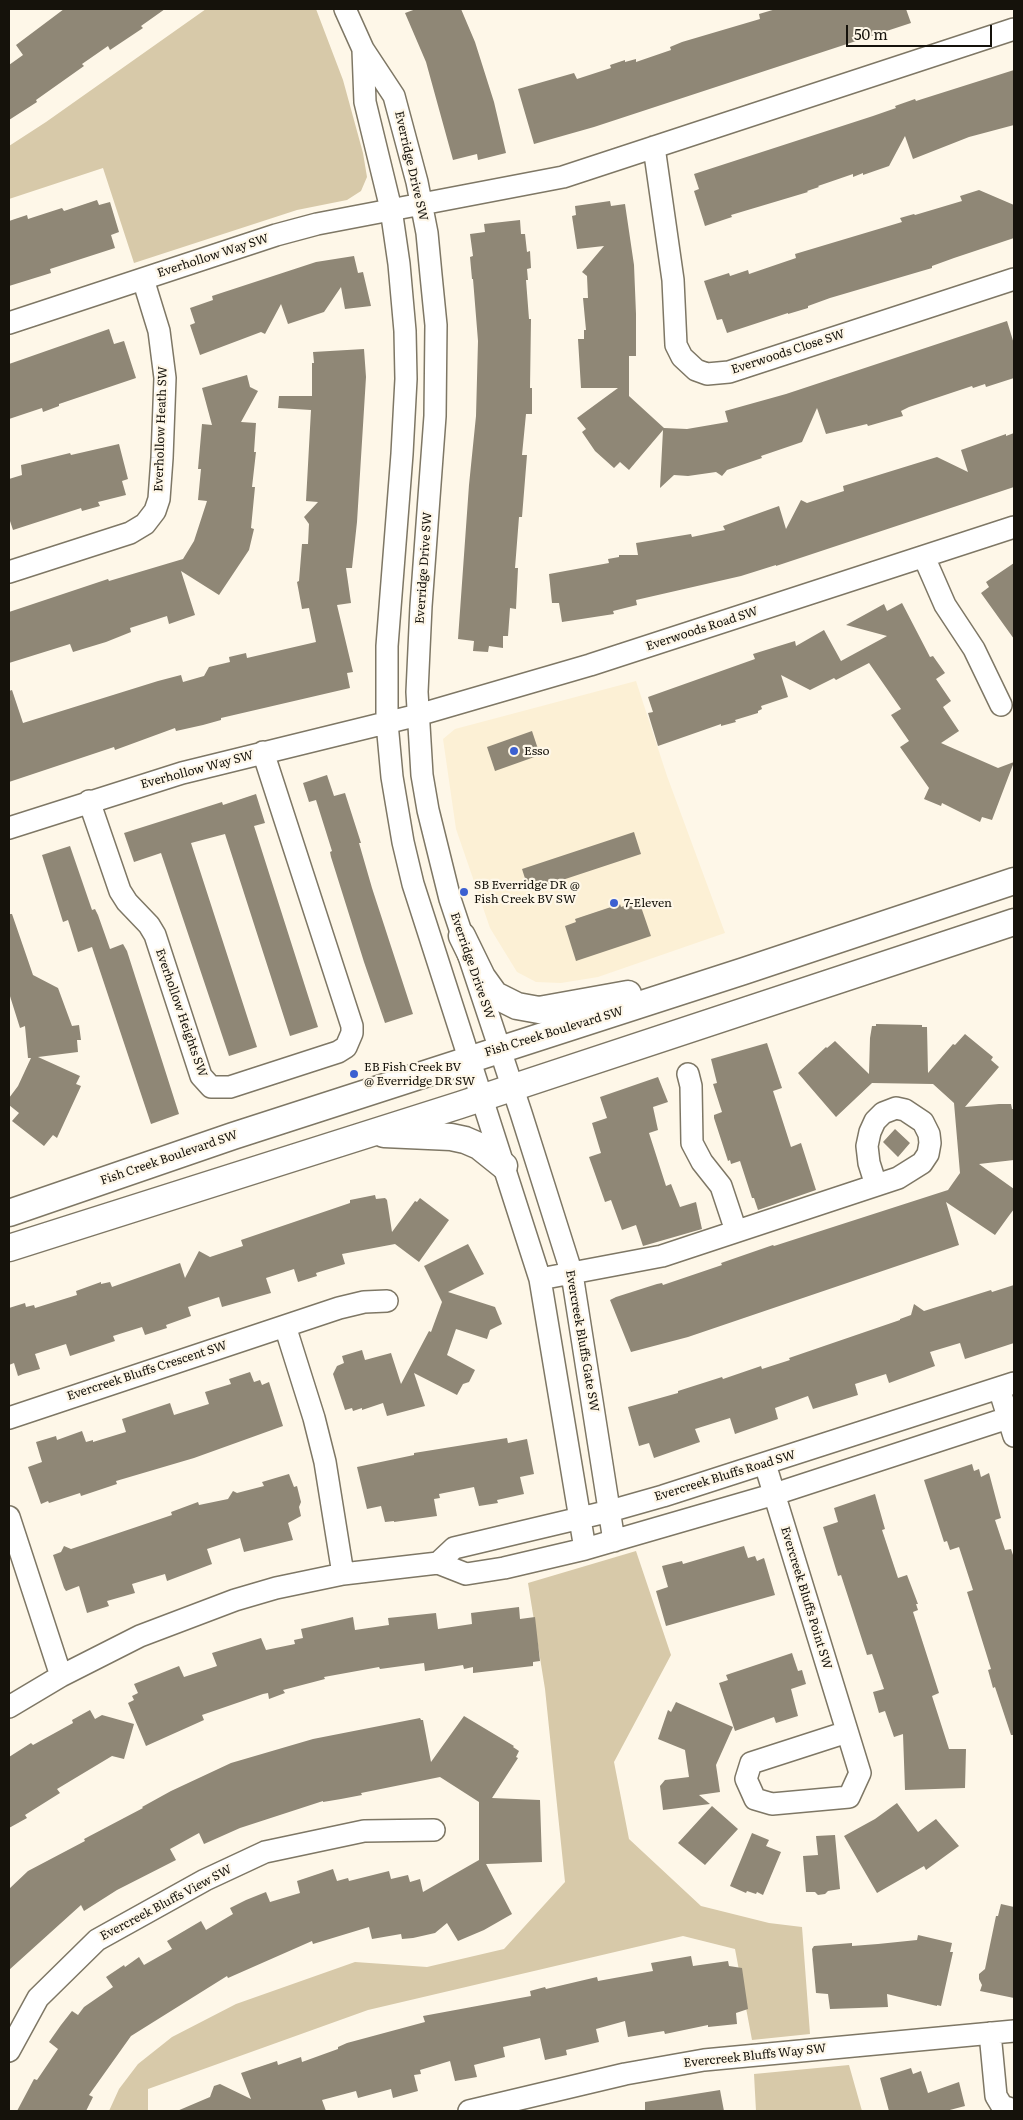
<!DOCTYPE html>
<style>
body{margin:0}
#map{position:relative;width:1023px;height:2120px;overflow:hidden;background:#fef7e8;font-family:Literata,serif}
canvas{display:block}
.frame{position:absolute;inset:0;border:10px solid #15120b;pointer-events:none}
.scale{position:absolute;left:846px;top:25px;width:146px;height:22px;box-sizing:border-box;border:2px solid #15120b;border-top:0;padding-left:6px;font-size:15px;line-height:18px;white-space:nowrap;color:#15120b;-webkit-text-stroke:4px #fef7e8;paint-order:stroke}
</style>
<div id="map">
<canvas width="1023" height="2120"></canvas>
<div class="frame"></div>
<div class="scale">50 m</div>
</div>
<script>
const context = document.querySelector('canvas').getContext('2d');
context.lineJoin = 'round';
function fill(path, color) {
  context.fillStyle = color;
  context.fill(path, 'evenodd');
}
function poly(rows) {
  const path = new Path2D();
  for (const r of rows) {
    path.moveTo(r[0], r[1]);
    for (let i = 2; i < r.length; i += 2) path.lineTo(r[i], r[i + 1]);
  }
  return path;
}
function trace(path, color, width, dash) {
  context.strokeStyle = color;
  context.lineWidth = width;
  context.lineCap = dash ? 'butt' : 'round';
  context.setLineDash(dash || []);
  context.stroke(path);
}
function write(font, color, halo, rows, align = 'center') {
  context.font = font + ' Literata,serif';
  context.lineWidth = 4.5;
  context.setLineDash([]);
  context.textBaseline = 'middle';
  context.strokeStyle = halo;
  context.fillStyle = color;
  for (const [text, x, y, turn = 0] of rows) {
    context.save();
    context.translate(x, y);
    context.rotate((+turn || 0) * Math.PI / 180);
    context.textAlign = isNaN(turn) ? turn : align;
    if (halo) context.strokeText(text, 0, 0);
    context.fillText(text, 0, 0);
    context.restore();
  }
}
const built = poly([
 [636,681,667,776,725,933,598,977,561,983,536,982,517,972,490,928,456,829,443,739,455,729]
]);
const green = poly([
 [206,9,316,9,343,80,363,153,367,177,361,191,347,200,297,210,134,263,103,168,9,199,9,146,46,122],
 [636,1551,671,1655,614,1762,629,1839,701,1906,769,1923,802,1927,810,2034,752,2040,735,1949,683,1936,368,2010,148,2089,148,2111,109,2111,119,2089,138,2064,172,2037,236,2004,355,1962,427,1967,504,1949,565,1882,545,1689,528,1583],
 [849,2065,862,2111,756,2111,754,2074]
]);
const building = poly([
 [64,9,165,9,141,26,143,28,110,50,108,46,82,64,84,66,36,100,37,102,9,120,9,65,23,55,16,45],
 [416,9,461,9,475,42,494,102,506,153,478,160,477,154,453,160,426,62,405,13],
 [776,9,906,9,911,23,594,127,534,144,518,89,574,73,577,79,611,68,610,65,625,60,625,62,636,59,636,62,671,50,670,47,682,42,760,19,759,14],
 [1014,70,1014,125,969,137,913,159,905,136,889,166,863,175,863,173,853,177,853,174,818,186,819,187,807,191,808,192,731,215,732,217,705,226,694,191,699,189,694,174,873,116,896,108,895,106,915,99,916,101],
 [979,190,1014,205,1014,238,954,258,932,266,932,268,830,298,808,306,808,308,788,314,788,313,727,333,722,319,717,320,704,281,729,273,730,276,748,270,749,274,796,258,795,254,902,222,900,218,914,214,915,215,962,201,960,196],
 [97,200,99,205,110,202,119,232,111,235,115,248,50,269,51,273,9,286,9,221,27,215,28,219,62,208,64,211],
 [610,201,611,206,625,204,634,265,636,314,636,356,629,356,629,396,664,428,687,429,728,422,725,411,786,394,1007,321,1014,344,1014,378,986,387,985,384,973,388,972,386,909,407,901,411,903,416,868,426,867,424,826,434,817,408,802,442,761,456,762,458,727,470,722,476,716,472,688,476,674,475,660,488,663,430,629,470,620,462,614,468,595,451,582,432,586,429,577,418,618,388,581,388,578,339,584,339,584,330,586,330,583,298,588,298,587,276,582,272,604,246,577,249,572,216,576,215,575,206],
 [520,220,521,234,525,234,527,252,530,251,531,268,527,269,528,280,526,280,529,319,531,319,530,388,532,388,532,414,526,414,522,455,527,455,522,517,519,517,515,568,518,568,516,609,510,608,508,636,503,636,503,648,489,646,488,652,473,651,474,641,458,639,469,485,476,416,478,341,473,279,472,279,470,257,473,256,470,234,485,232,484,224],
 [354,256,358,273,363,272,371,306,345,309,341,287,324,312,288,324,281,304,265,334,261,332,200,355,190,325,195,323,190,308,213,300,212,296,316,262],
 [109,329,114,344,124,341,136,378,59,404,59,406,43,412,42,408,9,419,9,364],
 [364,349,366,377,357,522,352,568,346,568,351,603,337,605,353,672,347,673,350,688,221,718,221,720,203,725,176,731,175,728,115,750,114,747,9,782,9,691,12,690,23,723,158,681,181,675,183,682,204,676,209,667,230,662,229,657,246,653,247,658,316,642,309,608,302,609,297,582,299,581,302,544,308,544,309,524,304,517,318,502,306,501,311,410,278,408,279,396,312,396,312,363,314,363,313,352],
 [247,375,250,387,258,391,241,422,256,423,254,452,256,452,252,487,255,487,251,528,254,529,249,550,219,595,181,571,195,615,169,624,167,616,130,628,131,632,106,642,73,652,70,644,9,663,9,612,108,579,109,581,183,559,194,541,207,501,198,500,201,469,198,469,202,424,212,425,202,388],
 [1014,433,1014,487,776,566,776,565,741,576,636,600,637,605,613,611,614,614,562,622,559,603,552,603,549,574,609,563,608,559,619,557,619,555,638,555,636,543,691,534,692,537,725,530,723,526,779,506,786,529,801,500,807,503,844,491,843,486,937,457,968,472,961,450,1006,434,1006,436],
 [119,444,128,479,122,481,126,495,98,502,100,506,82,511,81,508,13,530,9,518,9,479,22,475,21,465,70,453,71,455],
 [1014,563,1014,639,981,593,989,587,986,582],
 [902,603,930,657,933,656,945,673,936,679,951,701,943,707,959,731,941,743,998,768,1014,762,992,820,982,817,980,822,942,803,941,806,924,799,929,788,900,747,909,741,891,715,901,709,869,663,836,680,834,678,810,690,781,675,788,697,761,706,762,709,758,711,758,713,735,720,736,722,721,726,721,724,658,746,648,713,653,712,648,697,755,659,753,654,795,641,796,646,824,630,841,661,887,636,846,625,884,604,887,611],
 [532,731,540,755,495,771,487,747],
 [327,775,334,796,345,793,361,843,359,843,372,888,413,1014,385,1023,364,962,331,857,330,852,332,851,316,800,309,802,303,783],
 [256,794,265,823,254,826,318,1027,290,1036,225,834,191,843,257,1047,229,1056,161,853,134,862,124,833,222,802,223,805],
 [634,832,641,854,529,891,522,869],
 [70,846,92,910,95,909,98,915,110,949,123,944,127,951,179,1114,151,1124,92,947,78,952,68,920,63,922,42,855],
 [639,901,651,936,576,961,565,926,576,922,575,919,620,904,621,907],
 [9,914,12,914,33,975,58,988,72,1026,79,1025,81,1040,77,1040,78,1052,38,1057,80,1076,76,1084,81,1086,57,1138,53,1135,44,1146,12,1121,19,1113,9,1105,9,1098,18,1086,31,1058,28,1058,25,1026,20,1028,9,993],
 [876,1024,922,1025,922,1027,927,1027,928,1073,953,1044,955,1045,965,1034,993,1057,991,1060,999,1067,965,1107,999,1104,1011,1104,1012,1109,1014,1109,1014,1160,979,1164,1014,1189,1014,1209,1008,1217,995,1235,946,1202,959,1245,688,1337,631,1352,610,1300,616,1297,657,1284,662,1283,663,1285,722,1265,721,1263,773,1245,774,1246,948,1190,960,1173,954,1103,933,1084,872,1083,836,1117,798,1073,826,1047,827,1048,835,1041,869,1074,870,1038,872,1026,876,1026],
 [767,1043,782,1088,773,1091,791,1147,801,1143,816,1190,758,1210,754,1198,752,1198,740,1161,731,1164,730,1160,728,1161,714,1118,714,1115,722,1112,713,1084,717,1083,711,1059],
 [658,1077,668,1102,653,1107,658,1130,649,1133,666,1186,671,1184,680,1207,696,1202,702,1229,643,1246,636,1225,622,1230,611,1200,605,1202,589,1157,601,1153,592,1123,607,1118,600,1097],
 [895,1129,910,1143,898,1157,883,1142],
 [375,1195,376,1199,385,1198,387,1200,392,1232,415,1201,417,1202,420,1198,449,1220,419,1262,395,1244,342,1254,345,1264,316,1273,317,1276,298,1282,294,1269,266,1278,271,1293,222,1307,219,1297,188,1307,191,1316,166,1325,167,1328,145,1335,142,1327,113,1336,115,1341,70,1356,66,1344,35,1354,40,1369,23,1374,18,1376,14,1363,9,1365,9,1308,25,1303,26,1307,34,1305,35,1308,77,1295,76,1291,101,1282,101,1284,110,1282,112,1287,180,1263,185,1278,199,1251,210,1257,243,1246,241,1240,350,1203,350,1200],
 [468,1244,484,1274,448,1292,495,1307,502,1324,490,1330,487,1339,456,1329,447,1355,475,1370,469,1382,463,1384,457,1395,414,1373,425,1406,387,1416,383,1403,362,1410,362,1408,353,1411,352,1408,345,1410,333,1374,337,1366,344,1363,342,1356,362,1350,365,1360,391,1353,401,1384,429,1331,431,1332,442,1302,424,1266],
 [1014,1285,1014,1343,965,1359,960,1343,930,1352,935,1366,889,1383,886,1374,855,1384,858,1395,813,1409,808,1396,775,1408,778,1419,735,1434,730,1418,695,1429,700,1442,654,1458,649,1443,639,1446,628,1407,678,1393,678,1391,722,1377,723,1379,761,1366,762,1369,790,1360,789,1358,900,1320,900,1319,911,1315,914,1304,924,1311,991,1290,992,1292],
 [250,1372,254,1382,260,1380,262,1385,269,1382,283,1426,194,1458,116,1481,117,1484,81,1496,80,1493,49,1503,48,1501,41,1504,28,1467,42,1462,36,1442,56,1436,57,1440,82,1431,86,1442,93,1440,93,1442,126,1432,122,1419,170,1403,174,1415,209,1404,205,1392,231,1384,229,1379],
 [507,1438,508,1443,527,1439,534,1474,520,1477,524,1494,497,1500,498,1503,479,1506,474,1487,439,1494,440,1498,434,1499,437,1516,394,1522,394,1521,385,1522,381,1506,367,1509,357,1467,414,1455,414,1453],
 [972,1464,974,1471,979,1469,981,1477,989,1473,1001,1518,995,1520,1005,1550,1011,1549,1014,1558,1014,1735,1011,1735,995,1687,993,1688,988,1670,991,1669,967,1592,973,1590,959,1547,950,1550,947,1541,944,1542,924,1480],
 [289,1474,294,1487,297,1486,301,1502,299,1507,301,1516,288,1523,293,1540,244,1552,240,1538,207,1549,212,1564,167,1581,165,1574,132,1584,135,1593,107,1601,109,1606,87,1613,79,1586,66,1591,64,1588,53,1555,61,1552,64,1546,71,1549,172,1515,171,1512,198,1502,199,1505,228,1499,233,1491,237,1493,264,1486,262,1482],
 [875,1494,885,1529,882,1530,898,1578,907,1575,918,1604,916,1604,918,1610,913,1612,939,1693,932,1696,949,1749,966,1749,965,1788,905,1790,903,1734,894,1737,885,1711,879,1713,873,1692,884,1689,872,1654,867,1655,841,1575,838,1576,823,1527,838,1522,834,1508],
 [744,1546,748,1558,755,1556,757,1561,764,1558,775,1595,666,1626,656,1591,668,1587,662,1566,682,1561,683,1564],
 [519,1607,520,1619,535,1617,540,1661,533,1662,533,1666,473,1673,473,1667,464,1669,463,1665,425,1671,424,1663,380,1669,379,1667,324,1677,325,1679,283,1690,285,1693,269,1699,268,1693,263,1694,202,1715,204,1720,146,1746,128,1703,134,1700,132,1696,138,1693,134,1684,179,1666,184,1677,217,1666,212,1653,261,1638,266,1650,295,1644,294,1640,303,1638,301,1629,353,1617,355,1630,389,1625,388,1618,436,1613,438,1629,472,1624,471,1613],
 [792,1653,798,1671,802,1670,806,1684,791,1689,798,1716,776,1723,774,1717,735,1731,719,1683,728,1680,726,1675],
 [676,1702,733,1727,716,1765,720,1792,699,1795,710,1804,663,1810,660,1786,665,1780,689,1777,685,1750,658,1739,668,1710,671,1712],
 [90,1710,95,1719,102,1715,134,1724,124,1759,112,1756,57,1789,60,1793,25,1815,27,1818,9,1828,9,1757,31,1743,33,1745,73,1723,72,1720],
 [464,1716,514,1746,513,1747,519,1751,516,1757,518,1758,492,1798,540,1800,542,1862,486,1864,512,1914,484,1930,458,1941,447,1923,435,1933,413,1938,402,1939,401,1934,372,1939,369,1927,313,1944,312,1941,228,1978,227,1976,131,2036,89,2095,93,2097,86,2111,17,2111,34,2079,37,2080,58,2049,49,2042,61,2025,72,2011,78,2015,84,2007,113,1987,106,1977,124,1965,125,1967,139,1957,144,1965,172,1949,167,1941,201,1921,206,1930,233,1914,230,1908,246,1900,266,1892,270,1902,300,1893,297,1881,333,1869,337,1881,348,1878,349,1881,389,1871,391,1879,408,1875,410,1882,420,1879,423,1892,479,1860,479,1802,440,1777,361,1793,362,1795,341,1799,323,1802,323,1801,240,1828,204,1844,199,1833,170,1849,176,1860,117,1890,84,1911,81,1905,9,1970,9,1889,28,1871,85,1841,84,1839,143,1808,142,1807,171,1791,231,1763,313,1739,420,1718,421,1720,423,1720,431,1762],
 [897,1803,918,1832,936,1819,959,1846,926,1870,924,1866,877,1893,844,1836,875,1819],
 [712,1806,738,1829,705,1865,678,1843],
 [752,1833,769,1840,766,1846,781,1852,763,1895,757,1892,756,1894,747,1891,746,1893,730,1886],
 [835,1835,840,1889,828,1891,825,1894,818,1895,815,1892,806,1892,803,1856,818,1855,816,1836],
 [1001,1904,1014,1907,1014,1998,980,1991,982,1985,979,1979,979,1974,985,1969,996,1916,998,1916],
 [918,1935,952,1943,950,1952,953,1952,941,2006,937,2005,937,2006,887,1994,888,2007,830,2009,828,1994,816,1993,812,1949,814,1946,852,1943,852,1946,878,1944,917,1940],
 [691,1956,693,1966,728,1961,729,1966,742,1968,748,2009,736,2013,737,2024,708,2027,708,2025,665,2034,664,2031,628,2037,625,2021,596,2029,599,2042,566,2050,567,2055,545,2060,540,2038,503,2047,505,2057,474,2065,477,2077,455,2081,450,2061,420,2070,421,2074,414,2075,418,2091,393,2098,391,2089,358,2098,356,2091,322,2100,326,2111,177,2111,210,2097,214,2086,220,2084,251,2099,241,2073,277,2061,278,2065,301,2057,302,2062,338,2049,338,2047,347,2043,425,2022,423,2016,531,1996,530,1991,545,1987,546,1989,597,1977,598,1981,653,1971,651,1963],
 [911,2068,913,2074,921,2071,928,2093,959,2082,965,2106,946,2111,889,2111,880,2078],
 [720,2090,724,2111,645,2111,645,2102]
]);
const minor = poly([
 [345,9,363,49,394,96,417,182,427,233,431,275,436,325,435,416,421,606,417,692,422,775,428,810,450,899,521,1113,572,1274,614,1541],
 [363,50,365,102,391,209,399,264,405,331,406,379,402,454,387,646,387,723,392,777,403,842,413,884,540,1279,585,1549],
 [654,147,673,280,676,345,682,357,696,370,707,374,729,372,1014,279],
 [9,323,276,235,317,224,563,177,1014,29],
 [924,557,945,605,974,649,1001,705],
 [9,572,130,533,145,524,155,511,159,499,162,458,165,378,159,331,143,279],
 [89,801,120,891,127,902,149,925,155,935,201,1076,211,1087,230,1087,338,1052,346,1047,352,1033,352,1026,263,752],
 [9,828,182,773,418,715,590,665,1014,527],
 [688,1074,691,1086,692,1143,702,1162,721,1186,736,1231],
 [540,1279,662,1256,898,1178,922,1163,928,1154,930,1143,929,1134,923,1122,905,1110,896,1108,883,1113,875,1121,870,1132,867,1146,869,1163,876,1185],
 [285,1326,339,1308,364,1302,387,1301],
 [999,1388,1014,1436],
 [9,1418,285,1326,314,1418,325,1462,343,1574],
 [765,1464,860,1773,849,1797,772,1804,755,1799,746,1779,751,1763,847,1732],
 [9,1517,61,1676],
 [438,1563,454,1548,610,1511,663,1496,1014,1383],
 [9,1707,61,1676,140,1636,235,1600,276,1588,343,1574,438,1563,466,1574,504,1568,585,1549,775,1494,1014,1416],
 [990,2033,996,2096,1002,2106,1014,2110],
 [9,2051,38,1998,97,1940,205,1880,265,1852,364,1831,434,1830],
 [469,2111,625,2074,704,2060,1014,2031]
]);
const major = poly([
 [462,936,482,977,495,995,517,1006,539,1010,628,994],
 [384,1134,451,1137,465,1140,479,1146,504,1166],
 [9,1213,233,1136,744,971,1014,881],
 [9,1248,460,1105,1014,922]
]);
const markers = [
 [514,751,5,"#3c60d1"],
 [464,892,5,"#3c60d1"],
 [614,903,5,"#3c60d1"],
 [354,1074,5,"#3c60d1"]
];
const streetNames = [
 ["Everridge Drive SW",411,166,77],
 ["Everhollow Way SW",213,256,-18],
 ["Everwoods Close SW",788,352,-18],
 ["Everhollow Heath SW",161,429,-88],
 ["Everridge Drive SW",424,568,-86],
 ["Everwoods Road SW",702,629,-18],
 ["Everhollow Way SW",197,770,-15],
 ["Everridge Drive SW",472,966,71],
 ["Everhollow Heights SW",181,1013,71],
 ["Fish Creek Boulevard SW",554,1032,-17],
 ["Fish Creek Boulevard SW",169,1158,-19],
 ["Evercreek Bluffs Gate SW",582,1341,80],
 ["Evercreek Bluffs Crescent SW",147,1371,-18],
 ["Evercreek Bluffs Road SW",725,1476,-17],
 ["Evercreek Bluffs Point SW",806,1598,73],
 ["Evercreek Bluffs View SW",166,1903,-28],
 ["Evercreek Bluffs Way SW",755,2056,-6]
];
const poiNames = [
 ["Esso",524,751],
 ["SB Everridge DR @",474,885],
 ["Fish Creek BV SW",474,899],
 ["7-Eleven",624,903],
 ["EB Fish Creek BV",364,1067],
 ["@ Everridge DR SW",364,1081]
];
fill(built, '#fcf0d5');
fill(green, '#d7c9a9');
fill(building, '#8f8776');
trace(minor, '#7e7765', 24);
trace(major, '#7e7765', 29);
trace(minor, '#fff', 21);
trace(major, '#fff', 26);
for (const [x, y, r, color] of markers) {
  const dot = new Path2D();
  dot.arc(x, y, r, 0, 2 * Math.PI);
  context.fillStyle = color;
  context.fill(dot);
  trace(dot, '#fef7e8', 2);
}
write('12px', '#15120b', '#fef7e8', streetNames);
write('12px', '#15120b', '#fef7e8', poiNames, 'left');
</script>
